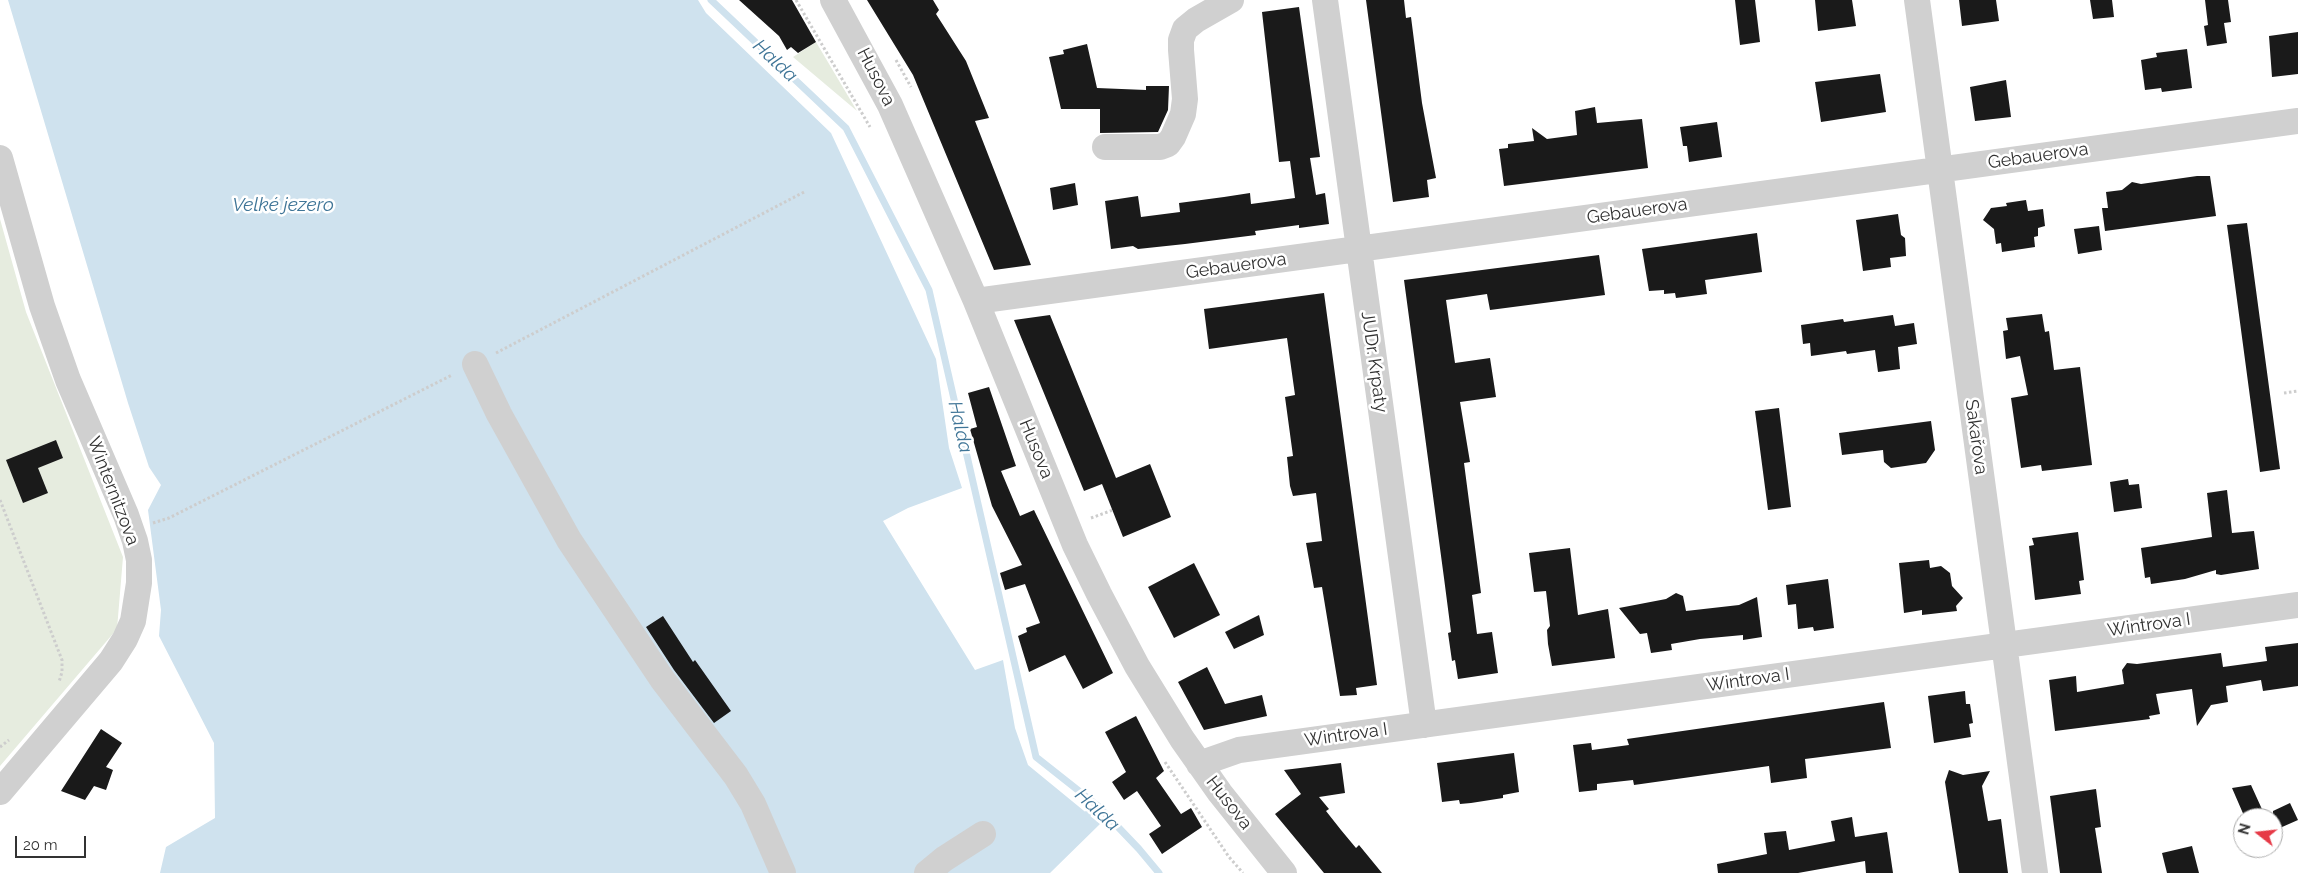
<!DOCTYPE html>
<meta charset="utf-8">
<style>
body{margin:0}
#map{position:relative;width:2298px;height:873px;overflow:hidden;background:#fff;font-family:Raleway,sans-serif}
canvas{display:block}
.north{position:absolute;left:2233px;top:808px;width:50px;height:50px;box-sizing:border-box;background:#fff;border:1px solid #adadad;border-radius:50%;rotate:286deg;font-size:14px;font-weight:700;line-height:20px;text-align:center;color:#333}
.north::after{content:'';display:block;margin:auto;width:18px;height:22px;background:#e63946;clip-path:polygon(50% 0,100% 100%,50% 72%,0 100%)}
.scale{position:absolute;left:15px;top:836px;width:71px;height:22px;box-sizing:border-box;border:2px solid #333;border-top:0;padding-left:6px;font-size:15px;line-height:18px;white-space:nowrap;color:#333;-webkit-text-stroke:4px #fff;paint-order:stroke}
</style>
<div id="map">
<canvas width="2298" height="873"></canvas>
<div class="north">N</div>
<div class="scale">20 m</div>
</div>
<script>
const context = document.querySelector('canvas').getContext('2d');
context.lineJoin = 'round';
function fill(path, color) {
  context.fillStyle = color;
  context.fill(path, 'evenodd');
}
function poly(rows) {
  const path = new Path2D();
  for (const r of rows) {
    path.moveTo(r[0], r[1]);
    for (let i = 2; i < r.length; i += 2) path.lineTo(r[i], r[i + 1]);
  }
  return path;
}
function trace(path, color, width, dash) {
  context.strokeStyle = color;
  context.lineWidth = width;
  context.lineCap = dash ? 'butt' : 'round';
  context.setLineDash(dash || []);
  context.stroke(path);
}
function write(font, color, halo, rows, align = 'center') {
  context.font = font + ' Raleway,sans-serif';
  context.lineWidth = 5;
  context.setLineDash([]);
  context.textBaseline = 'middle';
  context.strokeStyle = halo;
  context.fillStyle = color;
  for (const [text, x, y, turn = 0] of rows) {
    context.save();
    context.translate(x, y);
    context.rotate((+turn || 0) * Math.PI / 180);
    context.textAlign = isNaN(turn) ? turn : align;
    if (halo) context.strokeText(text, 0, 0);
    context.fillText(text, 0, 0);
    context.restore();
  }
}
const green = poly([
 [816,42,857,111,793,57],
 [0,219,26,312,123,557,117,629,0,766]
]);
const water = poly([
 [8,0,698,0,706,13,831,133,936,359,949,448,962,488,908,508,883,521,975,670,1003,660,1015,728,1028,765,1100,824,1050,873,160,873,166,847,215,818,214,743,159,636,161,610,148,510,161,485,149,467,128,403]
]);
const stream = poly([
 [711,0,846,128,929,290,1036,757,1098,806,1139,849,1159,873],
 [1080,820,1098,806]
]);
const building = poly([
 [739,0,792,0,816,42,798,53,791,47,787,50,779,36],
 [867,0,933,0,939,10,936,14,966,61,989,118,975,121,1031,265,994,270,913,75],
 [1366,0,1404,0,1406,18,1411,17,1422,103,1436,178,1427,180,1429,197,1393,202],
 [1735,0,1755,0,1760,42,1740,45],
 [1815,0,1852,0,1856,26,1818,31],
 [1959,0,1996,0,1999,21,1962,26],
 [2090,0,2112,0,2114,17,2093,19],
 [2205,0,2228,0,2231,22,2224,23,2227,43,2207,46,2204,26,2208,25],
 [1299,7,1320,157,1310,158,1316,195,1325,193,1329,224,1299,228,1299,225,1255,231,1256,235,1185,244,1138,249,1133,246,1111,249,1105,201,1138,196,1141,217,1180,212,1179,203,1224,197,1250,193,1251,204,1295,198,1290,161,1279,162,1262,12],
 [2298,32,2298,74,2272,77,2269,36],
 [1087,44,1097,88,1146,90,1146,86,1169,86,1168,110,1158,132,1100,133,1100,109,1061,109,1049,57,1064,54,1063,50],
 [2187,49,2192,88,2162,92,2161,88,2145,90,2141,60,2157,57,2156,53],
 [1880,74,1886,112,1821,122,1815,82],
 [2006,80,2011,117,1975,121,1970,87],
 [1595,107,1597,123,1642,119,1648,168,1504,186,1499,149,1508,148,1508,144,1534,141,1532,128,1547,139,1577,135,1575,111],
 [1717,122,1722,157,1689,162,1687,146,1683,146,1680,127],
 [2197,176,2210,176,2216,216,2105,231,2102,208,2108,208,2106,192,2122,190,2132,182,2141,184],
 [1075,183,1078,205,1053,210,1050,188],
 [2026,200,2028,211,2043,209,2045,226,2038,228,2038,236,2034,237,2035,247,2002,252,2001,243,1996,244,1994,229,1983,220,1991,208,2007,206,2006,203],
 [1898,214,1901,235,1905,238,1906,256,1890,258,1891,267,1863,271,1856,220],
 [2247,223,2280,469,2260,472,2227,225],
 [2099,226,2102,250,2078,254,2074,229],
 [1757,233,1762,272,1705,280,1707,294,1676,298,1675,293,1664,294,1664,290,1649,291,1642,249],
 [1599,255,1605,295,1490,310,1487,294,1446,300,1455,363,1490,358,1496,397,1460,402,1470,462,1464,463,1481,593,1472,595,1477,634,1492,632,1498,673,1458,679,1455,660,1452,661,1448,633,1451,632,1444,578,1404,280],
 [1324,293,1377,685,1356,688,1357,695,1340,696,1322,587,1314,588,1306,543,1322,541,1316,493,1293,496,1290,486,1287,457,1293,456,1285,397,1295,395,1287,338,1209,349,1204,309],
 [2042,314,2045,332,2049,331,2054,370,2080,367,2092,465,2042,471,2041,465,2021,468,2011,398,2028,395,2020,356,2006,359,2003,331,2008,330,2006,318],
 [1050,315,1116,478,1150,464,1171,517,1123,537,1102,484,1084,491,1014,320],
 [1893,315,1895,326,1914,323,1917,344,1898,347,1900,369,1878,372,1875,350,1847,354,1846,351,1811,356,1810,343,1803,344,1801,325,1843,319,1844,322],
 [989,387,1016,466,1001,471,1020,516,1034,510,1113,673,1083,689,1065,655,1029,672,1018,636,1027,632,1026,628,1040,623,1025,584,1005,590,1000,573,1022,565,992,506,970,429,977,427,968,393],
 [1779,408,1791,507,1768,510,1755,411],
 [1931,421,1935,450,1926,463,1891,468,1884,462,1883,450,1842,455,1839,433],
 [56,440,63,458,38,468,48,493,23,503,6,460],
 [2128,479,2129,485,2139,484,2142,508,2114,512,2110,482],
 [2227,490,2232,533,2254,531,2259,569,2221,575,2216,574,2216,570,2185,579,2151,584,2150,577,2145,578,2141,548,2212,537,2207,493],
 [2078,532,2084,580,2079,581,2081,594,2035,600,2029,546,2034,545,2032,538],
 [1570,548,1578,615,1608,609,1615,658,1552,666,1548,644,1547,630,1550,626,1546,591,1534,592,1529,553],
 [1929,560,1930,568,1941,566,1950,573,1952,586,1963,598,1956,606,1957,611,1922,615,1922,610,1904,613,1899,563],
 [1194,563,1220,615,1174,638,1148,587],
 [1828,579,1834,628,1814,631,1813,627,1798,629,1796,604,1788,605,1786,585],
 [1676,593,1683,596,1686,611,1739,605,1757,597,1762,637,1743,640,1743,635,1700,639,1671,644,1672,650,1651,653,1647,633,1640,634,1619,608,1666,599],
 [1259,615,1264,635,1234,649,1225,632],
 [663,616,693,662,695,660,731,711,714,723,674,670,646,627],
 [2298,643,2298,686,2263,691,2261,680,2226,686,2228,702,2211,705,2197,726,2192,689,2156,694,2160,714,2149,716,2150,719,2055,731,2049,680,2076,676,2077,692,2124,684,2122,670,2127,663,2137,664,2221,653,2223,667,2267,661,2265,647],
 [1207,667,1225,704,1262,695,1267,716,1204,730,1178,682],
 [1965,691,1966,704,1970,704,1973,723,1969,724,1971,737,1934,743,1928,696],
 [1884,702,1891,748,1805,759,1807,778,1771,783,1769,766,1634,785,1633,780,1597,784,1597,790,1579,792,1573,745,1591,743,1592,750,1629,745,1627,739],
 [1136,716,1164,771,1156,778,1181,814,1191,808,1202,827,1162,854,1149,834,1161,826,1137,791,1124,800,1112,782,1126,772,1105,732],
 [101,729,122,743,106,767,113,770,106,790,94,786,85,800,61,791],
 [1514,753,1519,792,1503,795,1503,798,1471,803,1460,804,1459,800,1442,802,1437,763],
 [1341,763,1345,793,1319,797,1329,809,1326,811,1341,830,1356,848,1359,845,1382,873,1324,873,1275,814,1301,794,1284,770],
 [1949,770,1963,775,1990,771,1982,786,1988,821,2001,819,2008,873,1959,873,1945,782],
 [2251,785,2266,818,2245,818,2232,788],
 [2096,789,2101,827,2095,828,2102,873,2060,873,2050,796],
 [2290,803,2298,820,2273,831,2273,811],
 [1852,817,1855,837,1887,832,1893,873,1866,873,1865,861,1798,873,1718,873,1717,864,1767,854,1764,833,1786,831,1789,850,1835,841,1831,821],
 [2192,846,2199,873,2167,873,2162,853]
]);
const path = poly([
 [796,0,870,127],
 [896,60,911,87],
 [496,353,806,191],
 [2284,393,2298,391],
 [0,500,62,660,62,672,59,682],
 [1091,518,1113,510],
 [153,523,169,518,452,375],
 [0,747,9,740],
 [1165,762,1229,857,1243,873]
]);
const minor = poly([
 [833,0,890,105,976,301,1075,545,1099,594,1137,666,1182,739,1220,793,1284,873],
 [1325,0,1424,725],
 [1917,0,2035,873],
 [1105,147,1160,147,1168,144,1173,137,1183,114,1185,99,1181,50,1181,40,1185,29,1196,20,1231,0],
 [0,158,42,306,68,380,126,515,135,541,139,560,139,583,133,621,125,639,111,661,0,792],
 [976,301,2298,121],
 [475,364,499,414,569,540,662,679,736,776,753,804,783,873],
 [1199,764,1239,750,2298,605],
 [927,873,944,859,983,834]
]);
const streetNames = [
 ["Husova",876,77,63],
 ["Gebauerova",2038,156,-8],
 ["Gebauerova",1637,211,-8],
 ["Gebauerova",1236,266,-8],
 ["JUDr. Krpaty",1374,362,82],
 ["Sakařova",1976,437,82],
 ["Husova",1036,449,68],
 ["Winternitzova",113,491,69],
 ["Wintrova I",2149,625,-8],
 ["Wintrova I",1748,680,-8],
 ["Wintrova I",1346,735,-8],
 ["Husova",1229,803,52]
];
const waterNames = [
 ["Halda",775,61,43],
 ["Velké jezero",283,205],
 ["Halda",960,427,77],
 ["Halda",1097,810,43]
];
fill(green, '#e6ecdf');
fill(water, '#cfe2ee');
trace(stream, '#cfe2ee', 7);
fill(building, '#1a1a1a');
trace(path, '#cdcdcd', 3, [2.5, 2.5]);
trace(minor, '#d0d0d0', 26);
write('18px', '#333', '#fff', streetNames);
write('italic 19px', '#3f7597', '#fff', waterNames);
</script>
